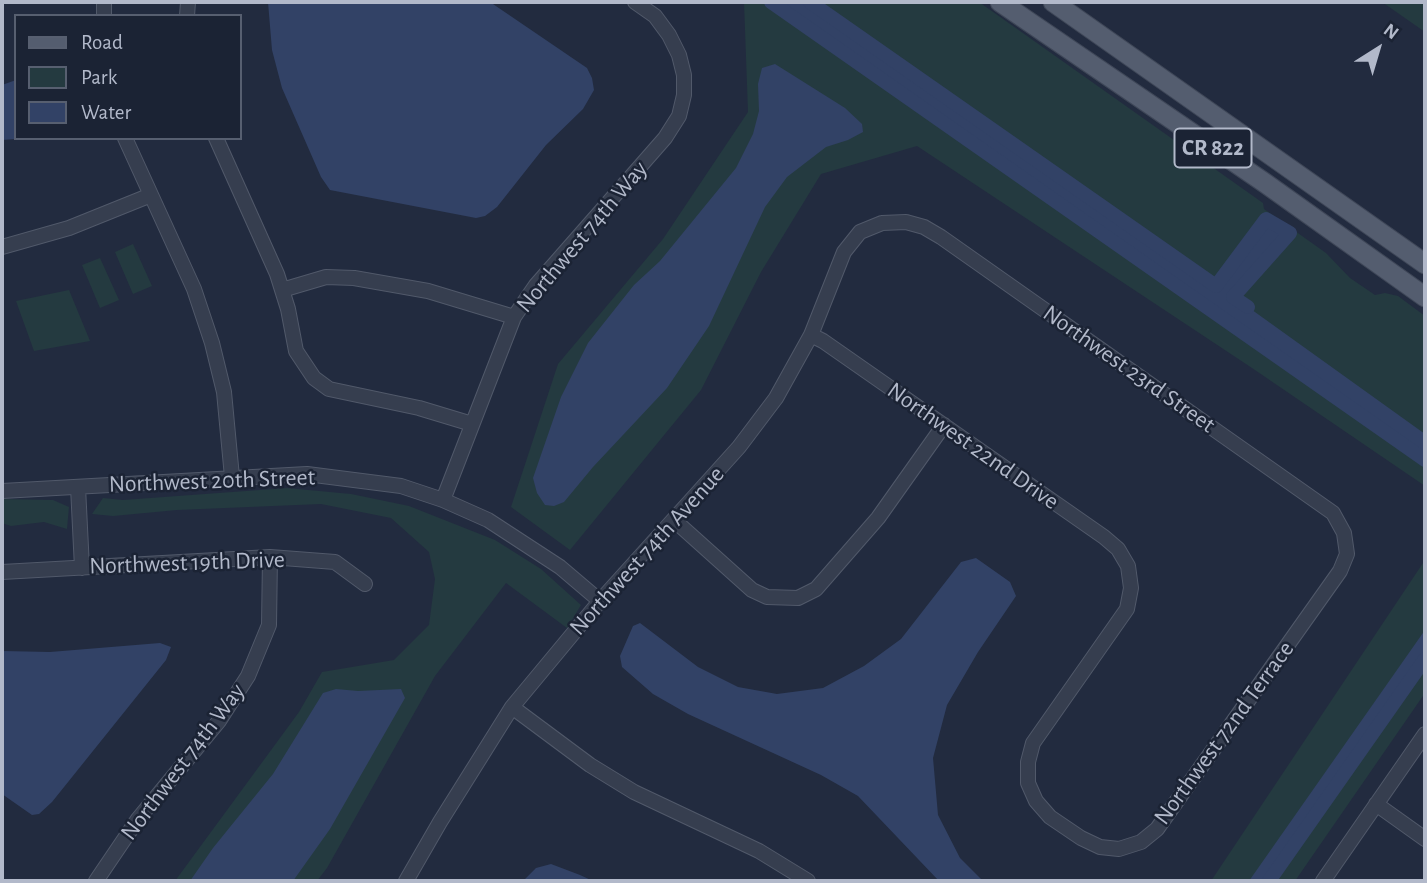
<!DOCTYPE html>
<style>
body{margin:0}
#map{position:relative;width:1427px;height:883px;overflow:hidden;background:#222b3f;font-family:"Alegreya Sans",sans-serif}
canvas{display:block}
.frame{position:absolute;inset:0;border:4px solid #b2b9ca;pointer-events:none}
.legend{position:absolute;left:14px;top:14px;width:228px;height:126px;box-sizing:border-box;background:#1b2334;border:2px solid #575f70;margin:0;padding:9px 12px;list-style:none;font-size:21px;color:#b2b9ca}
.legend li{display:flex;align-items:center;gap:14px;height:35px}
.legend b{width:35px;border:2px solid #575f70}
.north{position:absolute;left:1343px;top:14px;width:70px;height:70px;-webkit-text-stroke:5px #1b2334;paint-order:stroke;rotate:37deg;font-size:19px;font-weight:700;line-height:28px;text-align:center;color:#b2b9ca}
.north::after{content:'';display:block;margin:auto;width:24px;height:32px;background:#b2b9ca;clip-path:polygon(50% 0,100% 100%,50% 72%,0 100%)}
</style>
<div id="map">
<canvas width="1427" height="883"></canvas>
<div class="frame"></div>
<ul class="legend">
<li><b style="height:9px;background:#545d6f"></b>Road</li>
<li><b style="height:19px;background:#243a40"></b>Park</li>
<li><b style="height:19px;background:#324266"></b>Water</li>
</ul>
<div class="north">N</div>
</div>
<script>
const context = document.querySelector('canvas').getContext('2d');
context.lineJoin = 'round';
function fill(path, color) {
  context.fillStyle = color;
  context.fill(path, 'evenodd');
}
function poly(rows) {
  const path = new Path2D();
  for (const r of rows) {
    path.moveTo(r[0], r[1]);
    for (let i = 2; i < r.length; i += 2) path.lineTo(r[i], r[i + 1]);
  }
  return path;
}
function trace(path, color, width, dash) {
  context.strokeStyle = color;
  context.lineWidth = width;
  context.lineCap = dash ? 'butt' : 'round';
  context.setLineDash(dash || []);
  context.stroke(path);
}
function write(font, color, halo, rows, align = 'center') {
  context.font = font + ' "Alegreya Sans",sans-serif';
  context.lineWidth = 5;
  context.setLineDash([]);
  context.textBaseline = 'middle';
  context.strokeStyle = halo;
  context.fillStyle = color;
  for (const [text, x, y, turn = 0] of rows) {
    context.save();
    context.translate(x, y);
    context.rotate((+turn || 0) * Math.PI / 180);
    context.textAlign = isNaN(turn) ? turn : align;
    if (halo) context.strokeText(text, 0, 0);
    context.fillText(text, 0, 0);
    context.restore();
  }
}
const green = poly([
 [744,2,979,2,1263,203,1264,209,1326,253,1350,278,1375,295,1385,293,1398,296,1425,316,1425,486,1252,368,917,146,821,174,761,272,701,390,570,550,511,507,558,364,663,239,748,112],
 [1382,2,1425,2,1425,32],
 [133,244,152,286,133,294,115,252],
 [100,258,119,300,100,308,82,265],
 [69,290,90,341,34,351,16,301],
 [287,488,351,494,409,506,495,540,541,569,581,605,567,628,506,583,435,676,327,868,317,881,175,881,299,712,322,672,394,660,429,625,435,579,429,552,391,518,321,504,177,510,113,516,92,514,103,498,123,500],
 [2,499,53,500,69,507,67,529,44,522,11,526,2,523],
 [1425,560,1425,693,1295,881,1211,881]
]);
const water = poly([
 [268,2,490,2,587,68,592,78,594,90,583,109,546,145,497,207,485,216,476,218,330,190,321,177,282,88,272,50],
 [771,2,810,2,1216,286,1266,219,1290,233,1234,297,1425,434,1425,460],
 [775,64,845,108,862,124,863,132,848,140,826,147,787,177,765,207,709,326,667,388,593,467,564,502,554,506,545,505,537,493,533,478,561,397,588,343,634,285,660,261,736,168,753,134,759,111,758,84,762,68],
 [16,80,16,138,29,138,2,140,2,85],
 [976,558,1010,582,1016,596,978,652,947,705,933,758,938,815,960,858,983,881,939,881,858,796,821,775,688,714,653,694,622,667,620,656,633,626,640,623,698,667,738,687,777,694,823,688,864,666,901,639,961,562],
 [1425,630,1425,659,1269,881,1249,881],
 [160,643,171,647,166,660,52,802,39,814,32,815,2,794,2,651,50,652],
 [336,689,358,691,401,689,405,698,330,829,293,881,190,881,213,848,273,774,323,693],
 [551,864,580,875,593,881,523,881,536,868]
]);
const canal = poly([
 [771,2,1425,460],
 [810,2,1216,286,1266,219,1290,233,1233,297,1248,307],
 [1269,881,1425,659]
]);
const minor = poly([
 [104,16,104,2],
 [187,16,188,2],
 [125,138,194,289,212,343,224,392,232,477],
 [216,138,277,274,288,309,296,351,314,378,329,389,419,408,472,424],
 [2,247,69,228,151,195],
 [282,290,326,277,354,278,428,291,514,317],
 [78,487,82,568],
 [2,491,307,474,401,486,443,500,488,520,560,567,600,601],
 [443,500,514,317,536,285,665,138,679,116,684,95,684,75,679,55,669,35,655,16,635,2],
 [674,520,752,590,767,597,798,598,816,589,878,518,944,425],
 [2,572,270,557,335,562,365,584],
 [512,707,590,765,634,792,759,851,808,881],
 [1376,804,1425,839],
 [96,881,138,819,219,721,248,676,269,625,270,557],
 [406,881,440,822,512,707,600,601,739,447,776,398,811,335,844,252,860,232,882,223,906,222,924,227,941,237,1333,513,1344,533,1347,554,1340,571,1157,829,1141,842,1119,849,1100,847,1081,838,1050,817,1036,801,1028,783,1028,762,1033,743,1127,609,1131,588,1128,566,1118,549,1104,537,823,341,811,335],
 [1323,881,1425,734]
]);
const major = poly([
 [1000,2,1265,183,1425,297],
 [1053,2,1425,264]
]);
const shields = [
 [1213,148,77]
];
const shieldNames = [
 ["CR 822",1213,148]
];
const streetNames = [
 ["Northwest 74th Way",582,237,-50],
 ["Northwest 23rd Street",1129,369,35],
 ["Northwest 22nd Drive",973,446,35],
 ["Northwest 20th Street",212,481,-2],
 ["Northwest 74th Avenue",647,551,-48],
 ["Northwest 19th Drive",187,563,-2],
 ["Northwest 72nd Terrace",1224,733,-54],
 ["Northwest 74th Way",183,762,-53]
];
fill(green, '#243a40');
fill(water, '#324266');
trace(canal, '#324266', 14);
trace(minor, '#51596a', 16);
trace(major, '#3f4758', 21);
trace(minor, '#363e4f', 14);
trace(major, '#545d6f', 19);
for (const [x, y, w] of shields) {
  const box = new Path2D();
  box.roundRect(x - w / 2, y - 19.5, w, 39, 5);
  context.fillStyle = '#1b2334';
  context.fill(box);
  trace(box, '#b2b9ca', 2);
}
write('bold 23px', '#b2b9ca', null, shieldNames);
write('24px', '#b2b9ca', '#1b2334', streetNames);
</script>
